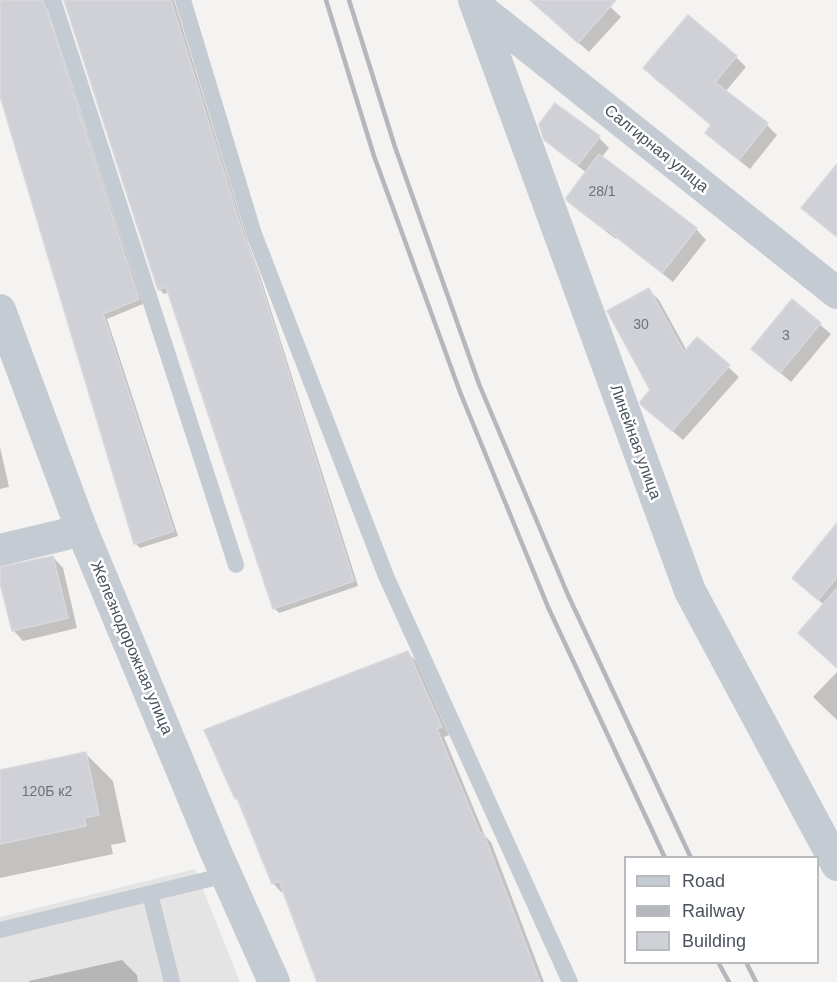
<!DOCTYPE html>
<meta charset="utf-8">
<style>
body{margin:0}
#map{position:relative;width:837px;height:982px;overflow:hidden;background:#f4f3f2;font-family:Helvetica,sans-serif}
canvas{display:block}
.legend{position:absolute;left:624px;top:856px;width:195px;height:108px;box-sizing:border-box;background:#fff;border:2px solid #b7babf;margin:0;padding:8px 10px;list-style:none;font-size:18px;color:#4b535e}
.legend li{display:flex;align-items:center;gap:12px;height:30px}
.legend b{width:30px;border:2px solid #b7babf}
</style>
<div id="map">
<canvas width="837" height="982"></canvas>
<ul class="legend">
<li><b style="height:8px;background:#c4cbd2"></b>Road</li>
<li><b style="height:8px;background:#b5b7bc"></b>Railway</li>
<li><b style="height:16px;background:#d0d1d6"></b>Building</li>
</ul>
</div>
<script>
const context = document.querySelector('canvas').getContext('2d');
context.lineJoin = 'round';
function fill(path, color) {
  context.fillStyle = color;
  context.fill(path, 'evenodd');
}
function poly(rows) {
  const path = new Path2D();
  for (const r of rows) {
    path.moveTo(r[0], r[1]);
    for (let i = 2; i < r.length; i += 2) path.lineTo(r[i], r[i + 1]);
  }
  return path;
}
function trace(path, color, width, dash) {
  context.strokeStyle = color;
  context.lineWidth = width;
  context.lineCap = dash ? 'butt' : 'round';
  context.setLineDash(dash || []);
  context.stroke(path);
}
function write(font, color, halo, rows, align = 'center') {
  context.font = font + ' Helvetica,sans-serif';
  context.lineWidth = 5;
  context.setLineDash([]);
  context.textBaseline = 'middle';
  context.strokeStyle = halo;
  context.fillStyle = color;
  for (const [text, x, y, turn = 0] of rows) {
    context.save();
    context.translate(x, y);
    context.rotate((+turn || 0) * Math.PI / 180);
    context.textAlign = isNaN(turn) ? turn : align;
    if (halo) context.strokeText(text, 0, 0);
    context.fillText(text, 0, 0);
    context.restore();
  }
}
const education = poly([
 [195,869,240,982,0,982,0,917]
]);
const shadow = poly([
 [0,0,49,0,47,4,47,9,143,304,107,319,178,536,140,548,135,543,0,91],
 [66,0,174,0,248,243,259,272,358,586,279,613,274,608,169,292,164,294,159,289],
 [538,0,603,0,621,17,589,52,545,13],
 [736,57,746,67,725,92,767,125,777,135,750,169,717,143,707,133,713,126,655,79,645,68],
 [556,105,599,138,609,148,601,158,696,229,706,240,673,282,617,238,616,239,579,211,568,200,587,173,556,150,546,139],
 [649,290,659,300,687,351,698,339,739,377,683,440,653,415],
 [792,301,831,334,791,382,753,349],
 [0,447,9,487,0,489],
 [837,529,837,667,824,605,794,578],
 [53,557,63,568,77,628,23,641,13,630,0,577,0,569],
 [408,653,416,661,449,735,444,737,485,836,491,842,544,982,319,982,284,891,281,892,273,883,240,802,236,798],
 [837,672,837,720,813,697],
 [85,753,113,781,126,842,111,845,113,854,0,878,0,771],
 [122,960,137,975,138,982,29,982,29,981]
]);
const building = poly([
 [0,0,43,0,139,299,103,314,174,531,134,544,0,96,0,0],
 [64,0,171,0,244,237,255,265,354,581,273,609,166,287,158,290,64,0],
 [530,0,616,0,578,43,530,0],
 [688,15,737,56,715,82,768,123,739,160,705,133,711,125,643,68,688,15],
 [555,103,600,136,578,165,544,140,539,124,555,103],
 [599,154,697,228,662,273,606,229,605,230,567,201,566,198,599,154],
 [837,164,837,237,801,208,837,164],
 [649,288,684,352,697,337,730,365,672,431,641,405,640,402,650,390,607,311,649,288],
 [792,299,821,323,780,373,751,349,792,299],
 [837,523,837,577,818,600,792,578,837,523],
 [53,556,68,618,12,631,0,583,0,567,53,556],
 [837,588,837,668,798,633,837,588],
 [408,651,442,727,437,729,480,833,483,832,540,982,317,982,279,881,272,884,237,798,235,799,204,730,408,651],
 [86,752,99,815,84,818,86,826,0,844,0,770,86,752]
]);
const lane = poly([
 [53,0,236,565],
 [183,0,254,234,386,576,570,982],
 [150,894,172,982],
 [0,930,226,875]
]);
const street = poly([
 [474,0,690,591,837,865],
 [477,6,837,293],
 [0,310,81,528,215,850,274,982],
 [0,550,63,535,81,528]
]);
const rail = poly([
 [326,0,374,156,460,392,548,607,665,858],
 [349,0,395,147,479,384,568,595,691,858],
 [718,962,729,982],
 [746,962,756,982]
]);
const numberNames = [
 ["28/1",602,192],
 ["30",641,325],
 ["3",786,336],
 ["120Б к2",47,792]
];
const streetNames = [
 ["Салгирная улица",656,149,39],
 ["Линейная улица",635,442,70],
 ["Железнодорожная улица",131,648,67]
];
fill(education, '#e5e4e4');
fill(shadow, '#0003');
fill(building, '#d0d1d6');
trace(building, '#d7d8dd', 1.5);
trace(lane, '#c4cbd2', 16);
trace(street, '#c4cbd2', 32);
trace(rail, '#b5b7bc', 4.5);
write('14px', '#6c727c', null, numberNames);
write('16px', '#4b535e', '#fff', streetNames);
</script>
